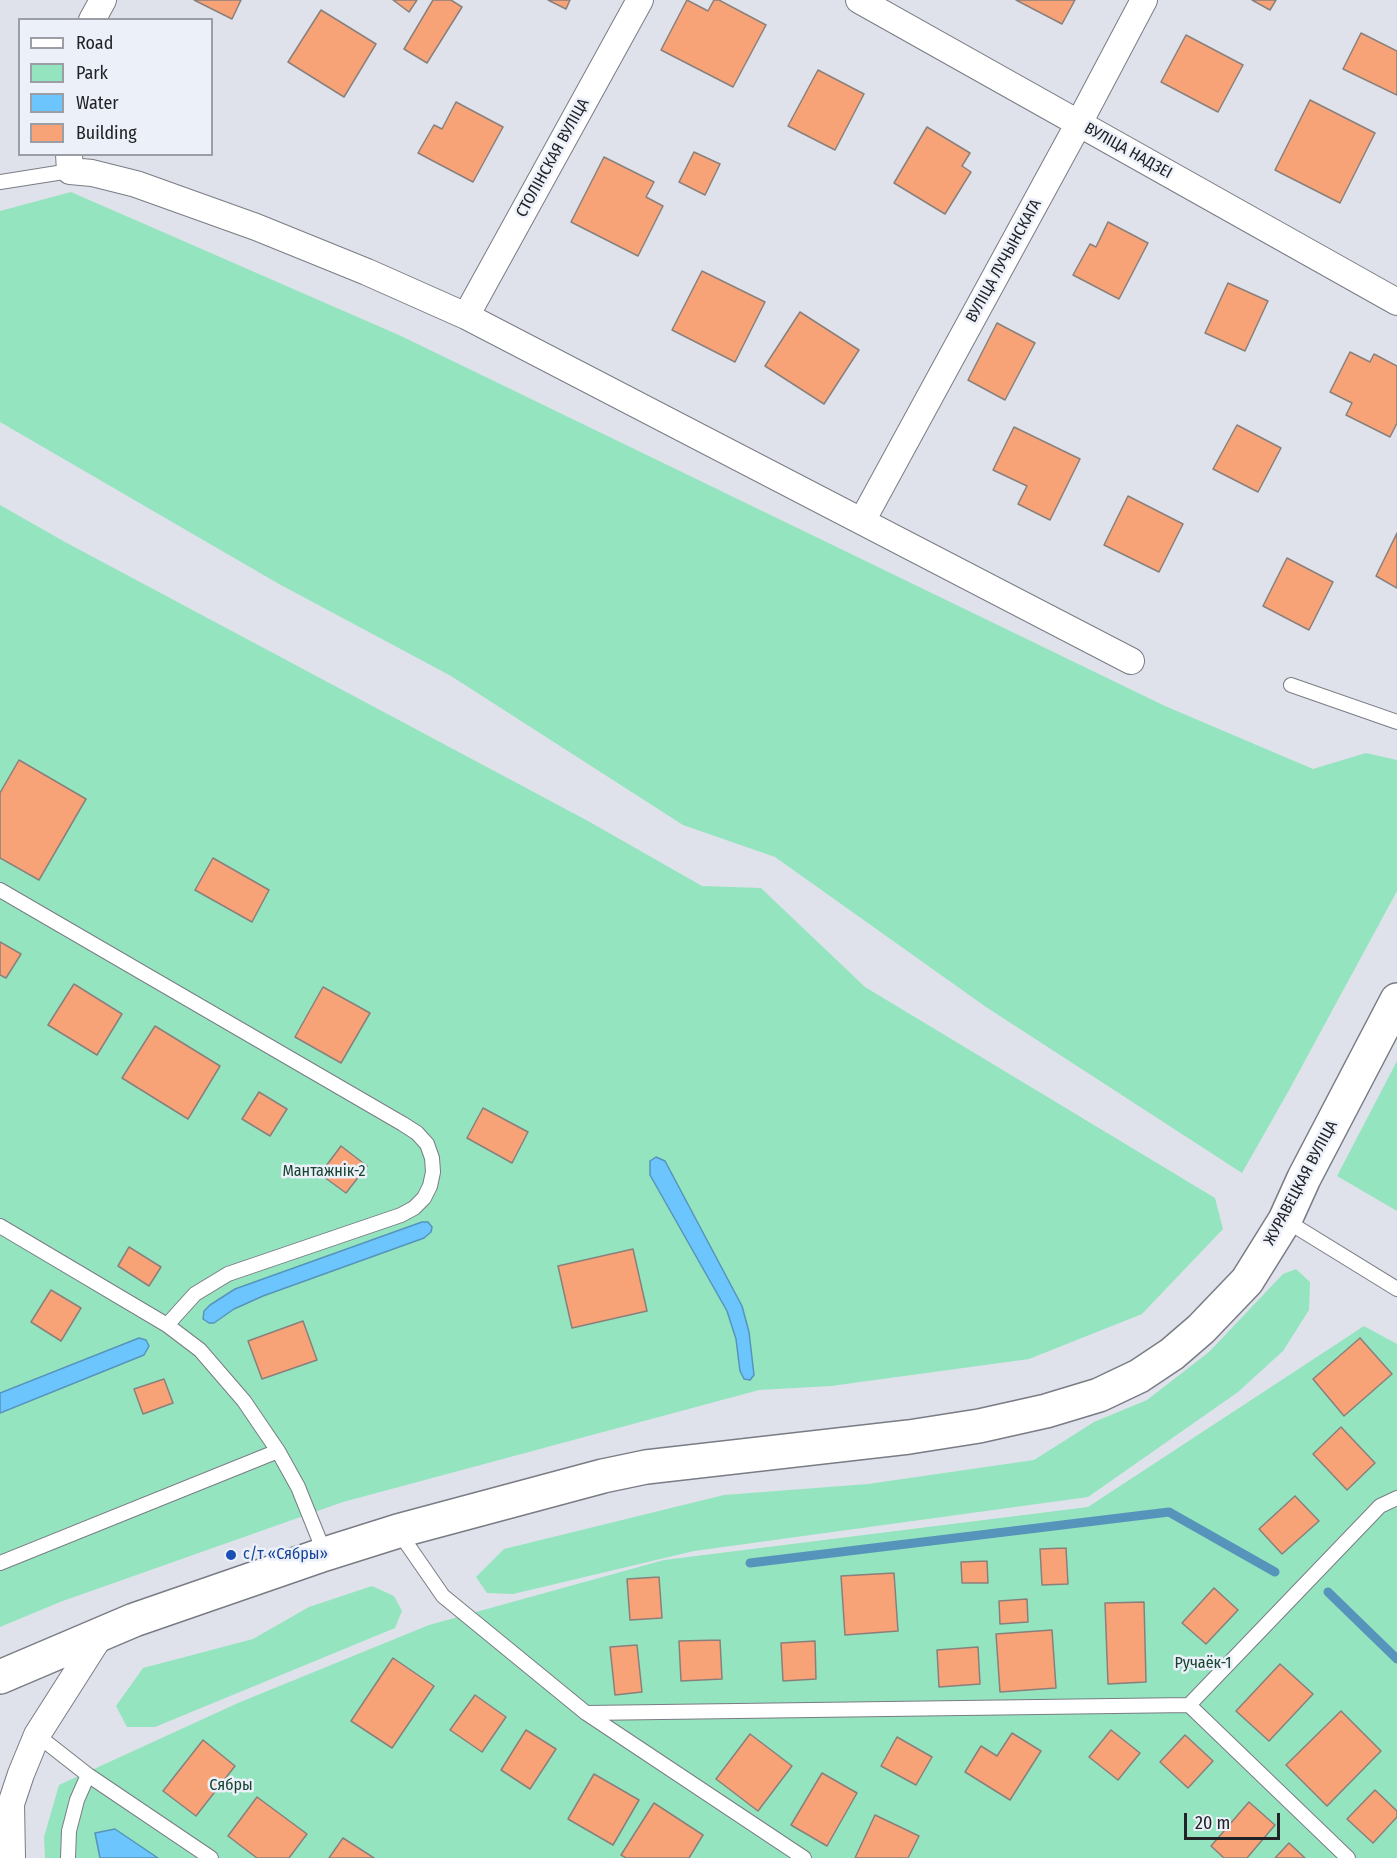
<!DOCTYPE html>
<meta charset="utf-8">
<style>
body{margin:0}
#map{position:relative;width:1397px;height:1858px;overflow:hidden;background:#dfe2eb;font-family:"Fira Sans Condensed",sans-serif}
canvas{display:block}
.legend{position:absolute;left:18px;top:18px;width:195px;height:138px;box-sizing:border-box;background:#ecf0f9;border:2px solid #9b9ea5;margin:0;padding:8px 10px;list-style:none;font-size:18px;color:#222326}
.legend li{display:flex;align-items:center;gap:12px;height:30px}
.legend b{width:30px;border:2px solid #9b9ea5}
.scale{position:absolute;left:1184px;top:1813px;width:96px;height:27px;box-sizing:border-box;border:3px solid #222326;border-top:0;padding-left:8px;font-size:18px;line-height:21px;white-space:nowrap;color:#222326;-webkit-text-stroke:4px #ecf0f9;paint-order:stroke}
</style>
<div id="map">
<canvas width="1397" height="1858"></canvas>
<ul class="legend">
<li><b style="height:8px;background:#fff"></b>Road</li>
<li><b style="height:16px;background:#94e4bf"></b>Park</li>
<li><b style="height:16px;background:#6cc5fd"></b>Water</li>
<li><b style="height:16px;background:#f8a278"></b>Building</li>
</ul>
<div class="scale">20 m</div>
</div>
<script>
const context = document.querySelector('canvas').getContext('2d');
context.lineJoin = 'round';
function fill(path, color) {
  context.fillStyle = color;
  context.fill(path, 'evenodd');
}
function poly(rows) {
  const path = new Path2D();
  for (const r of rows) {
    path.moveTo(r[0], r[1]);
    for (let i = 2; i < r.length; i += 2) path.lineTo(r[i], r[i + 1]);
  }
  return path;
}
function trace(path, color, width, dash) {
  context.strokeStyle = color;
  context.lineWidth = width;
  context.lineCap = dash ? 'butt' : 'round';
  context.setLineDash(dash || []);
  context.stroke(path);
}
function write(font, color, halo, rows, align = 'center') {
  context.font = font + ' "Fira Sans Condensed",sans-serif';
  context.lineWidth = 5;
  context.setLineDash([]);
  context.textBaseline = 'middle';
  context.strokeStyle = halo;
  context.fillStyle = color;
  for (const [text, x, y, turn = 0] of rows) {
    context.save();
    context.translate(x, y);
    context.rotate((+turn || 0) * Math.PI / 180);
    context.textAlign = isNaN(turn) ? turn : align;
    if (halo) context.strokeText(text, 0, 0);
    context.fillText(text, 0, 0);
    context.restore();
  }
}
const green = poly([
 [71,192,401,336,1165,706,1313,769,1366,753,1397,760,1397,891,1288,1092,1242,1173,986,1007,775,857,683,825,451,676,279,584,0,422,0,211],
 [0,505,65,542,588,821,702,886,761,888,865,987,1215,1198,1223,1229,1142,1314,1029,1359,831,1386,759,1390,343,1502,60,1602,0,1627],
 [1397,1061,1397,1211,1337,1176],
 [1296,1269,1310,1282,1309,1310,1283,1351,1238,1392,1088,1497,694,1551,513,1594,487,1593,476,1577,504,1549,724,1495,868,1484,1034,1460,1094,1422,1147,1400,1209,1352,1283,1274],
 [1364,1326,1397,1344,1397,1858,45,1858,44,1837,59,1785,238,1703,429,1625,664,1560,1088,1507],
 [372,1586,394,1596,402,1611,395,1628,155,1727,127,1727,116,1706,143,1668,253,1639,309,1607]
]);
const water = poly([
 [656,1157,665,1161,742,1306,749,1332,754,1375,750,1380,744,1379,740,1371,736,1339,727,1311,650,1175,650,1161,656,1157],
 [422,1222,428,1222,432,1227,431,1232,424,1238,263,1296,234,1309,214,1323,209,1323,203,1319,204,1311,210,1305,235,1289,422,1222],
 [139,1338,146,1340,149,1346,144,1355,0,1413,0,1393,139,1338],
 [115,1829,158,1858,100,1858,95,1833,115,1829]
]);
const stream = poly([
 [750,1563,1169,1512,1275,1572],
 [1328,1592,1397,1659]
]);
const building = poly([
 [194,0,241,0,232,19,194,0],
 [393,0,417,0,409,12,393,0],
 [433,0,451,0,462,7,427,63,404,49,433,0],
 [548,0,570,0,566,9,548,0],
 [687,0,708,11,714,0,719,0,766,25,733,87,661,50,687,0],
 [1016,0,1075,0,1062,24,1016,0],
 [1252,0,1276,0,1270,10,1252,0],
 [321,10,376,44,344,97,288,62,321,10],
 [1361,33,1397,51,1397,95,1343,69,1361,33],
 [1186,35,1243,65,1218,112,1161,82,1186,35],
 [818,70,864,94,835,150,788,126,818,70],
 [1310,100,1375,133,1340,203,1275,170,1310,100],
 [456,102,503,127,473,182,418,153,434,125,442,129,456,102],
 [927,127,970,153,962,166,971,172,945,214,894,183,927,127],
 [694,152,720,164,705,195,679,182,694,152],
 [604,157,654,182,646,197,663,206,638,256,571,222,604,157],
 [1108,222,1148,243,1119,299,1073,275,1090,244,1096,247,1108,222],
 [702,271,765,302,735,362,672,330,702,271],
 [1228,283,1268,301,1245,351,1205,333,1228,283],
 [800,312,859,350,824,404,765,366,800,312],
 [997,323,1035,343,1005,400,968,380,997,323],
 [1350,352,1370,362,1374,354,1397,366,1397,423,1390,437,1346,415,1352,403,1330,392,1350,352],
 [1237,425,1281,448,1258,492,1213,469,1237,425],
 [1014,427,1080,459,1050,520,1018,504,1027,486,993,470,1014,427],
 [1128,496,1183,524,1159,572,1104,545,1128,496],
 [1397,533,1397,588,1376,576,1397,533],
 [1287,558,1333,582,1309,630,1263,606,1287,558],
 [19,760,86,799,39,880,0,858,0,793,19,760],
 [213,858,269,890,252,922,195,890,213,858],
 [0,942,21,954,6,978,0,975,0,942],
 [74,984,122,1014,97,1055,48,1025,74,984],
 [323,987,370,1013,341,1063,295,1037,323,987],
 [155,1026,220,1066,188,1119,122,1078,155,1026],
 [259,1092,287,1109,270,1136,242,1119,259,1092],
 [483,1108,528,1132,512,1163,467,1138,483,1108],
 [341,1146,367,1166,346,1193,320,1174,341,1146],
 [129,1247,161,1267,149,1286,118,1266,129,1247],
 [633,1249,647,1311,572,1328,558,1266,633,1249],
 [51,1290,81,1308,61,1341,31,1322,51,1290],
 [303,1321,317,1360,262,1379,248,1341,303,1321],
 [1360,1338,1392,1374,1344,1416,1313,1379,1360,1338],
 [164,1379,173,1403,143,1414,134,1389,164,1379],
 [1341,1427,1375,1463,1347,1490,1313,1454,1341,1427],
 [1295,1496,1319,1521,1282,1554,1259,1529,1295,1496],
 [1066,1548,1068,1584,1042,1585,1040,1549,1066,1548],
 [987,1561,988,1583,962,1583,961,1562,987,1561],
 [894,1573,898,1631,845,1635,841,1576,894,1573],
 [659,1577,662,1618,630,1620,627,1579,659,1577],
 [1214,1588,1238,1610,1206,1644,1182,1623,1214,1588],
 [1027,1599,1028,1622,1000,1624,999,1601,1027,1599],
 [1144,1602,1146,1682,1108,1684,1105,1603,1144,1602],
 [1052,1630,1056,1688,1000,1692,996,1634,1052,1630],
 [720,1640,722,1679,681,1681,679,1641,720,1640],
 [815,1641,816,1679,783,1681,781,1643,815,1641],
 [637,1645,642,1692,615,1695,610,1647,637,1645],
 [978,1647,980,1684,939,1687,937,1650,978,1647],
 [393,1658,434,1686,392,1748,351,1721,393,1658],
 [1280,1664,1313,1694,1269,1741,1236,1711,1280,1664],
 [475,1695,506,1717,482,1752,450,1730,475,1695],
 [1341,1711,1381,1751,1327,1806,1286,1765,1341,1711],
 [526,1730,556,1749,530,1789,501,1770,526,1730],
 [1111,1730,1140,1753,1118,1780,1089,1757,1111,1730],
 [1012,1733,1041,1751,1010,1800,965,1772,981,1746,997,1756,1012,1733],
 [750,1734,792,1766,758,1811,716,1779,750,1734],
 [1185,1735,1213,1761,1188,1788,1160,1762,1185,1735],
 [897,1737,932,1757,916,1785,881,1766,897,1737],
 [203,1740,235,1766,196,1816,163,1791,203,1740],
 [822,1773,857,1793,827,1846,791,1825,822,1773],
 [594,1774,639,1800,613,1845,568,1819,594,1774],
 [1375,1790,1397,1811,1397,1817,1373,1843,1347,1819,1375,1790],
 [257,1797,307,1834,289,1858,257,1858,228,1836,257,1797],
 [1249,1802,1275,1825,1247,1858,1224,1858,1211,1846,1249,1802],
 [654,1803,703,1835,689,1858,626,1858,621,1855,654,1803],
 [875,1815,919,1836,908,1858,855,1858,875,1815],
 [343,1838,374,1858,329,1858,343,1838],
 [1289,1843,1305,1858,1275,1858,1289,1843]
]);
const service = poly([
 [0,182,70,171],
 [1291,685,1397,722],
 [0,890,403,1124,417,1133,427,1144,432,1158,433,1172,430,1186,424,1198,414,1208,401,1215,228,1274,195,1294,167,1325],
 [1285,1220,1397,1289],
 [0,1226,167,1325,200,1350,244,1401,278,1451,298,1487,325,1554],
 [398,1531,443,1596,586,1713,804,1858],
 [0,1563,278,1451],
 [1189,1705,1380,1506,1397,1498],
 [586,1713,1189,1705,1348,1858],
 [37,1735,88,1775,77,1800,69,1831,68,1858],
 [88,1775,211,1858]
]);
const minor = poly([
 [859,0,1397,302],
 [92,20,103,0],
 [69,154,70,171,92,173,136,184,256,227,367,272,466,316,1131,661],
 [466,316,640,0],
 [862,521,1079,123,1144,0],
 [12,1858,11,1804,21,1774,37,1735,100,1636]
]);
const tertiary = poly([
 [0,1677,134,1620,325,1554,398,1531,603,1476,646,1467,909,1437,979,1426,1046,1411,1099,1395,1139,1376,1172,1354,1201,1329,1247,1281,1285,1220,1304,1178,1397,1000]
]);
const markers = [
 [231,1555,6,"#1a4fb4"]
];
const streetNames = [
 ["ВУЛІЦА НАДЗЕІ",1128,151,29],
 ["СТОЛІНСКАЯ ВУЛІЦА",553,158,-61],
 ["ВУЛІЦА ЛУЧЫНСКАГА",1004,261,-61],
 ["ЖУРАВЕЦКАЯ ВУЛІЦА",1301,1183,-62]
];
const parkNames = [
 ["Мантажнік-2",324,1172],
 ["Ручаёк-1",1203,1664],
 ["Сябры",231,1786]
];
const transitNames = [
 ["с/т «Сябры»",243,1555]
];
fill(green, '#94e4bf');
fill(water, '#6cc5fd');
trace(water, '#5694bc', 1.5);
trace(stream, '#5694bc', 9);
fill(building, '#f8a278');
trace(building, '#89807c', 1.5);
trace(service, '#797c84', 16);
trace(minor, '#797c84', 28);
trace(tertiary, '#797c84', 36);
trace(service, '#fff', 14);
trace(minor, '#fff', 26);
trace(tertiary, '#fff', 33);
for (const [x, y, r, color] of markers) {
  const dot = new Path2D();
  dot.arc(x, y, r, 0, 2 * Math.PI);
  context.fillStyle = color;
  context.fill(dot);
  trace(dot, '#ecf0f9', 2);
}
write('16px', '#222326', '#ecf0f9', streetNames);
write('16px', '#174331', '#ecf0f9', parkNames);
write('16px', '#164399', '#ecf0f9', transitNames, 'left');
</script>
